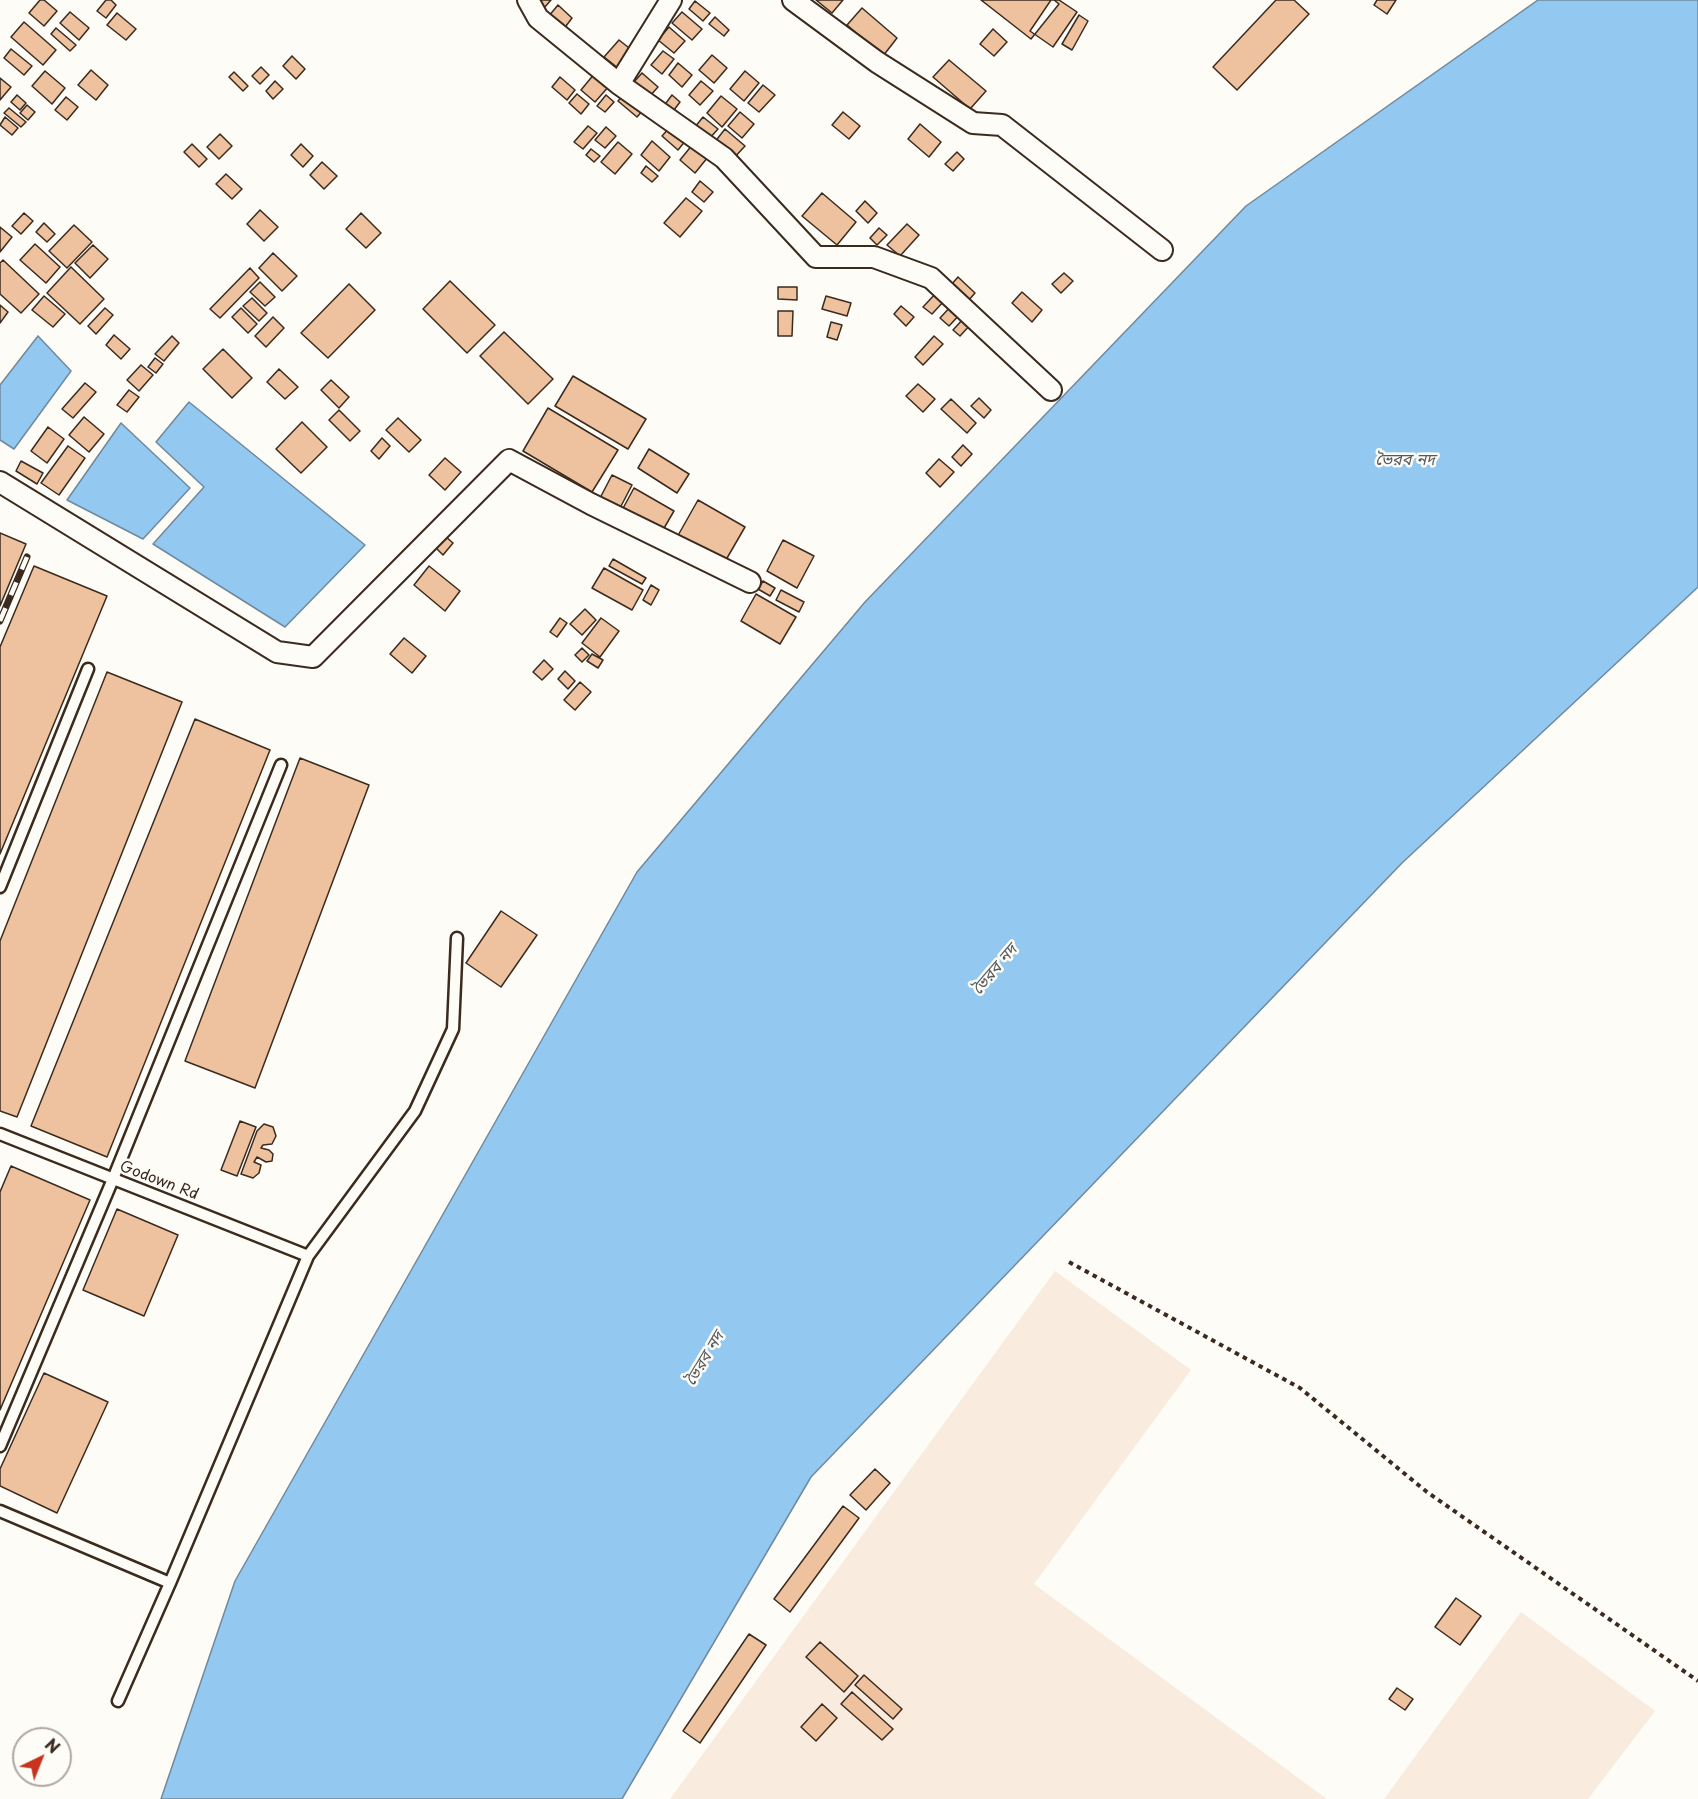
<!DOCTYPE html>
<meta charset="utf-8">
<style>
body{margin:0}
#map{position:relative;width:1698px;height:1799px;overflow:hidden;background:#fdfcf7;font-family:"Playpen Sans",sans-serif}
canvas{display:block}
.north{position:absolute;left:12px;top:1727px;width:60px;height:60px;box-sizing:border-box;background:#fdfcf7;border:2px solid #afa8a0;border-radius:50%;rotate:43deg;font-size:16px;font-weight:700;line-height:24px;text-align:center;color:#3b2a1e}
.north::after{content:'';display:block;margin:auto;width:21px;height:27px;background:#c8321e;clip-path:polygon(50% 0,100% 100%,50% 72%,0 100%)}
</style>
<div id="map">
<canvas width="1698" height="1799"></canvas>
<div class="north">N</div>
</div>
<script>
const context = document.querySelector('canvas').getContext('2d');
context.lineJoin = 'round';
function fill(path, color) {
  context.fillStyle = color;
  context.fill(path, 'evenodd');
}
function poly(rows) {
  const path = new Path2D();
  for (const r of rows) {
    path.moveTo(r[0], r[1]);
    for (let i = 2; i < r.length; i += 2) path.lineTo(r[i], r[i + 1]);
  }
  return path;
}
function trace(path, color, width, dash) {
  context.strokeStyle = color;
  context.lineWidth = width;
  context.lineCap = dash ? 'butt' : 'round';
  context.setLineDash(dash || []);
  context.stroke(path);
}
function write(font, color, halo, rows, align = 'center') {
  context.font = font + ' "Playpen Sans","Noto Sans Bengali",sans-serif';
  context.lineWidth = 5;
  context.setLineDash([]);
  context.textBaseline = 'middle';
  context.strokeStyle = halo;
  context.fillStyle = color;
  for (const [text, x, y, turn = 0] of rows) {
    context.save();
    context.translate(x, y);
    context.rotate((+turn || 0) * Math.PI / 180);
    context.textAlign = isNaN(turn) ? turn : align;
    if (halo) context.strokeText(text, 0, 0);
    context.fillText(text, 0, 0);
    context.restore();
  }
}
const built = poly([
 [1055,1271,1191,1370,1034,1584,1327,1799,670,1799],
 [1521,1612,1655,1711,1588,1799,1384,1799]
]);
const water = poly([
 [1538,0,1698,0,1698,587,1402,863,811,1477,622,1799,161,1799,235,1581,637,872,865,602,1246,206,1538,0],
 [38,336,71,371,14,449,0,440,0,385,38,336],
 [189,402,365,545,285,627,153,544,204,487,156,442,189,402],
 [121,423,190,488,143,539,67,500,121,423]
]);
const building = poly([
 [40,0,44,0,57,11,44,26,29,13,40,0],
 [106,0,111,0,116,5,106,18,97,11,106,0],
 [535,0,551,0,544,8,535,0],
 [816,0,843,0,832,13,816,0],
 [981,0,1054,0,1059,4,1031,39,981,0],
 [1051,0,1059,0,1077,12,1053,47,1030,31,1051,0],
 [1276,0,1294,0,1309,14,1237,90,1213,67,1276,0],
 [1377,0,1396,0,1387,14,1374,5,1377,0],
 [695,1,710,13,703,21,689,9,695,1],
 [558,5,572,18,563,30,548,17,558,5],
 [862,8,897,38,883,56,847,25,862,8],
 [70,12,89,28,79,40,60,23,70,12],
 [682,12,702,29,692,40,672,23,682,12],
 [117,13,136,29,126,40,107,25,117,13],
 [1079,15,1088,21,1072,50,1062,44,1079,15],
 [715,17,729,30,724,36,709,24,715,17],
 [24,22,56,50,43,65,11,37,24,22],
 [669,27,685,41,674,53,658,40,669,27],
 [56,28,76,45,70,51,51,34,56,28],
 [993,29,1007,42,994,56,980,44,993,29],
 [619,40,633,51,618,68,604,57,619,40],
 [11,49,32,66,24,75,4,58,11,49],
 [663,51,674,59,662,74,651,65,663,51],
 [712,55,727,68,714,83,699,70,712,55],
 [292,56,305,69,296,79,283,66,292,56],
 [949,60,986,91,970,109,933,77,949,60],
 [678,63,692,75,682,87,669,75,678,63],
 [261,67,269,75,260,84,252,76,261,67],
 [91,70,108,85,96,100,78,85,91,70],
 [45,71,65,88,52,104,32,86,45,71],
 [745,71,759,83,744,101,730,89,745,71],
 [234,72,248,86,243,91,229,77,234,72],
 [595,73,610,85,595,102,581,90,595,73],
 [642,73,658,87,649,97,633,83,642,73],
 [560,77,575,90,567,100,552,87,560,77],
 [0,78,11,87,0,100,0,78],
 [275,81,283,89,273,99,266,91,275,81],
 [701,81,713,91,700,105,689,95,701,81],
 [763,85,775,95,759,112,748,103,763,85],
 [625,93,644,109,637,117,618,101,625,93],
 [577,94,589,104,581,114,569,103,577,94],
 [17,95,26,103,20,110,11,102,17,95],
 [606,95,614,102,605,112,597,106,606,95],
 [672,95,680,102,671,114,663,107,672,95],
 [721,96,737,109,722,127,707,113,721,96],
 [66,97,78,107,67,120,55,110,66,97],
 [27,105,35,112,28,120,20,113,27,105],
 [9,108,26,122,21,127,4,113,9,108],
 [740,112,754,124,742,138,728,126,740,112],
 [843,112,860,126,849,139,832,125,843,112],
 [5,117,18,128,12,135,0,125,5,117],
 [703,117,718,129,709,139,695,127,703,117],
 [920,124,941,142,929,157,908,139,920,124],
 [588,126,597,133,583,149,574,142,588,126],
 [606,127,616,136,605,148,595,140,606,127],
 [670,127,686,140,678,150,662,136,670,127],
 [725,129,745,146,733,159,714,143,725,129],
 [220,134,232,146,219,159,207,147,220,134],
 [652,141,670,157,659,171,641,155,652,141],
 [618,142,632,154,615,174,601,162,618,142],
 [192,144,207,159,199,167,184,152,192,144],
 [301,144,313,156,303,167,291,155,301,144],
 [693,144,708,157,695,173,680,160,693,144],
 [591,149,600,156,594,162,586,155,591,149],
 [957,152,964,159,953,171,945,164,957,152],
 [322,162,337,176,324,189,310,175,322,162],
 [646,166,658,176,652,182,641,173,646,166],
 [226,174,242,189,232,199,216,184,226,174],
 [700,181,713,192,704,202,692,192,700,181],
 [822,193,856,222,837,245,802,216,822,193],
 [686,198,702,211,680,237,664,223,686,198],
 [865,201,877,213,868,223,856,211,865,201],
 [260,210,278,227,264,241,247,224,260,210],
 [24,213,33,221,21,234,12,226,24,213],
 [361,213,381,233,366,248,346,229,361,213],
 [44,223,55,234,47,242,36,232,44,223],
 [907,224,919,235,900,256,887,245,907,224],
 [74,225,92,242,67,268,49,251,74,225],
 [0,227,12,237,0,252,0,227],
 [879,228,887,235,877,245,870,238,879,228],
 [35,244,60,267,46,283,20,260,35,244],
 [93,245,108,259,90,278,75,263,93,245],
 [273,253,297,276,282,291,259,268,273,253],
 [3,260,39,294,21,313,0,294,0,263,3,260],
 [71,267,104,299,80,324,47,293,71,267],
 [250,268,259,278,220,318,210,309,250,268],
 [1064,273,1073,281,1061,293,1052,284,1064,273],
 [958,277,975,293,968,301,951,285,958,277],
 [450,281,495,325,467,353,423,309,450,281],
 [260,282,275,297,265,306,250,292,260,282],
 [349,284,375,310,328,358,301,333,349,284],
 [778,287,797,287,797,300,778,299,778,287],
 [937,292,945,300,932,314,923,307,937,292],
 [1022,292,1042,310,1032,322,1012,303,1022,292],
 [44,296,65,314,53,327,32,310,44,296],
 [826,296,851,303,847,316,822,309,826,296],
 [252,298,267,313,259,321,243,306,252,298],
 [953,304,962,312,949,326,940,318,953,304],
 [0,305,8,312,0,323,0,305],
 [901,306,914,317,906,326,894,314,901,306],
 [105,308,113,315,96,334,88,326,105,308],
 [241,308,257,324,248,333,232,317,241,308],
 [778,311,793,311,792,336,778,336,778,311],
 [273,317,284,328,266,347,255,336,273,317],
 [964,318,971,324,960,336,953,330,964,318],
 [831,322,842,325,837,340,827,337,831,322],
 [504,332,553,379,528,404,480,356,504,332],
 [114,335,130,349,121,359,106,345,114,335],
 [172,336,179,343,164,361,155,354,172,336],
 [934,336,943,344,923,365,915,357,934,336],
 [223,349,252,378,232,398,203,369,223,349],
 [155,358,163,364,156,373,148,367,155,358],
 [141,365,153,375,139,391,127,380,141,365],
 [279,369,298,387,285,399,267,382,279,369],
 [573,376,646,419,628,449,555,406,573,376],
 [331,380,349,397,339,408,321,390,331,380],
 [85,383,96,392,73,418,62,409,85,383],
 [918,384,935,399,923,412,906,396,918,384],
 [129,390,139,397,127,412,117,405,129,390],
 [979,398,991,410,984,418,971,406,979,398],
 [951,399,976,423,967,433,941,409,951,399],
 [548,408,618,450,592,492,523,451,548,408],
 [339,410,360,431,350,441,329,420,339,410],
 [84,417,104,434,89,452,69,435,84,417],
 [398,418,421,440,409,452,386,430,398,418],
 [302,422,327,447,301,473,276,449,302,422],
 [48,427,64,439,47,463,31,451,48,427],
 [382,438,390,446,379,459,371,451,382,438],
 [963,445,972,454,961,466,952,457,963,445],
 [68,446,85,458,59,495,41,483,68,446],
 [649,449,689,474,677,493,638,468,649,449],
 [445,458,461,472,445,490,429,475,445,458],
 [939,459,954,472,940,487,926,473,939,459],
 [21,461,43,473,37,484,16,471,21,461],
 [612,475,632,485,619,510,599,500,612,475],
 [634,488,674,511,660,535,621,512,634,488],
 [698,500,745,527,723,565,676,539,698,500],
 [0,533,26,544,0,606,0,533],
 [445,536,453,543,443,555,435,547,445,536],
 [783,540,814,556,797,588,767,571,783,540],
 [613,559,646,578,642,584,609,566,613,559],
 [34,566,107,596,0,854,0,647,34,566],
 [429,566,460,591,445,611,414,585,429,566],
 [604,568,643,590,632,610,592,588,604,568],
 [763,581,775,588,770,596,758,589,763,581],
 [651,585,659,590,651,605,643,600,651,585],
 [781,590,804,602,799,612,776,600,781,590],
 [756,594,796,617,780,644,741,621,756,594],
 [585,609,596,620,582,635,570,624,585,609],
 [560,618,567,623,557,637,550,632,560,618],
 [601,618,619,631,600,657,582,643,601,618],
 [404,638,426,656,412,673,390,654,404,638],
 [582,648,589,655,582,662,575,655,582,648],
 [592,654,603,660,598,668,587,661,592,654],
 [544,660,553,669,542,680,533,672,544,660],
 [565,671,575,681,568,689,558,679,565,671],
 [107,672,182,702,17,1117,0,1111,0,941,107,672],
 [580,682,591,692,575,710,564,700,580,682],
 [195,719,270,750,107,1157,31,1126,195,719],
 [300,758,369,785,255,1088,185,1061,300,758],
 [501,911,537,935,501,987,466,963,501,911],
 [240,1121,256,1127,237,1176,221,1170,240,1121],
 [264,1124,273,1127,276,1136,272,1144,263,1145,261,1148,269,1150,273,1154,272,1161,266,1162,257,1157,254,1162,261,1165,259,1173,253,1178,241,1174,257,1131,264,1124],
 [11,1166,90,1200,0,1410,0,1192,11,1166],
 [117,1209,178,1235,144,1316,83,1290,117,1209],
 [44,1373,108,1402,57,1513,0,1486,0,1469,44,1373],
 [875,1469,890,1483,866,1510,850,1495,875,1469],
 [843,1506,859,1518,790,1612,774,1599,843,1506],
 [1456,1598,1481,1616,1460,1645,1435,1627,1456,1598],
 [749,1634,766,1645,700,1743,683,1731,749,1634],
 [820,1642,858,1676,844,1692,806,1657,820,1642],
 [864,1675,902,1709,893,1719,855,1685,864,1675],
 [1397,1688,1413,1699,1405,1710,1389,1699,1397,1688],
 [852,1692,893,1729,882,1740,841,1704,852,1692],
 [822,1704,837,1718,816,1741,801,1727,822,1704]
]);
const path = poly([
 [1069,1262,1300,1388,1427,1492,1698,1681]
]);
const service = poly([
 [0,887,88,669],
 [0,1134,308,1256],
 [0,1446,113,1179,281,765],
 [0,1511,170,1583,118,1701],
 [170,1583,308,1256,415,1111,453,1029,457,938]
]);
const minor = poly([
 [528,0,538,18,619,84,724,158,816,257,874,257,931,278,1051,390],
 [793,0,877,62,973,123,1002,125,1162,250],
 [619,84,671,0],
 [0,482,277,652,313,657,509,460,591,504,750,582]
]);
const rail = poly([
 [0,621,27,557]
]);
const streetNames = [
 ["Godown Rd",159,1181,21]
];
const waterNames = [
 ["ভৈরব নদ",1405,461],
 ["ভৈরব নদ",995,970,-50],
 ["ভৈরব নদ",705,1359,-59]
];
fill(built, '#f9ebdd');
fill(water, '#93c8f1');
trace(water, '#70899d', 1.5);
fill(building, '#efc29f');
trace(building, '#3b2a1e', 1.5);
trace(service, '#3b2a1e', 15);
trace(minor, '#3b2a1e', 24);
trace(path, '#3b2a1e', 4, [4.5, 4.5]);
trace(service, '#fdfcf7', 10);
trace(minor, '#fdfcf7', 20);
trace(rail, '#3b2a1e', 7);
trace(rail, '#fdfcf7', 4.5, [14]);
write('15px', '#3b2a1e', '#fdfcf7', streetNames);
write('italic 16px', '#55595d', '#fdfcf7', waterNames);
</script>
